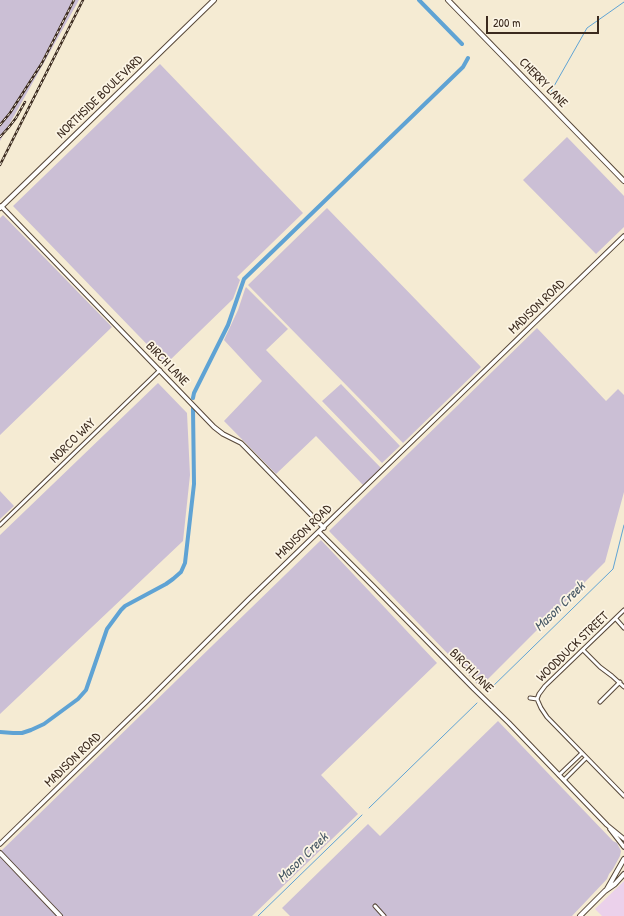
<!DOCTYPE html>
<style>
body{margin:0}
#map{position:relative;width:624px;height:916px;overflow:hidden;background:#f5ebd3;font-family:"Patrick Hand",sans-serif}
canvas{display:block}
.scale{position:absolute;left:486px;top:16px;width:113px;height:18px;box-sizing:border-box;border:2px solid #3b2a1e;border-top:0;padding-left:5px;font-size:12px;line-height:14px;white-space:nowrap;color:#3b2a1e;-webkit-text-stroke:3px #fcf5e5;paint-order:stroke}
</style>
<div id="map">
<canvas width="624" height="916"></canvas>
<div class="scale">200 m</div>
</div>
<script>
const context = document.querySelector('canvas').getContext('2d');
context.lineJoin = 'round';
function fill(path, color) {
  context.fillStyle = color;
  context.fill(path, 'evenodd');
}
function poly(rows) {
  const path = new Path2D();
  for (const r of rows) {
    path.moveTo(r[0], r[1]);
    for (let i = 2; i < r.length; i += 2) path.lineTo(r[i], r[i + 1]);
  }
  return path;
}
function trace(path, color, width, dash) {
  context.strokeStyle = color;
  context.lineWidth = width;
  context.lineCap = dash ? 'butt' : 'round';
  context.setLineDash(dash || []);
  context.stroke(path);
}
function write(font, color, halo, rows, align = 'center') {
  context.font = font + ' "Patrick Hand",sans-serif';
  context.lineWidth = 3.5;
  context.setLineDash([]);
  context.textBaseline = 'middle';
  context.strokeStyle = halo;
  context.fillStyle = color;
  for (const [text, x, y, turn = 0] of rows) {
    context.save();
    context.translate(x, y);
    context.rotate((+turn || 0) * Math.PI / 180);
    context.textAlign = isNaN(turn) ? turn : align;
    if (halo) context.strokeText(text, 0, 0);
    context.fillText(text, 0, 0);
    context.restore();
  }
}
const built = poly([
 [624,881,624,916,602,916,595,909]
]);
const industrial = poly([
 [0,0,79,0,0,141],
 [160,64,303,213,237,277,240,280,233,299,166,364,13,206],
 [567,137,624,196,624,227,596,254,523,180],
 [327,208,481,367,403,443,248,285],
 [3,215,112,327,0,435,0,218],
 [246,287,288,329,266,350,381,468,363,485,316,436,276,474,224,421,262,381,224,340,238,310,245,289],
 [537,328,606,401,618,389,624,395,624,492,605,562,480,687,329,531],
 [158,383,187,413,190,475,183,541,0,714,0,535],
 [341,384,400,446,382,463,322,401],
 [0,491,14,506,0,519],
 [321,540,437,663,321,775,358,814,252,916,0,916,0,852],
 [498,721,613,841,617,843,621,851,620,856,613,869,609,874,607,879,572,916,290,916,282,908,368,824,380,836]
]);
const stream = poly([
 [549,95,587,28,624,2],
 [488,691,613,569,624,525],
 [369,808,477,703],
 [258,916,362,815]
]);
const canal = poly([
 [419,0,462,44],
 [193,398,194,393,228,325,244,279,463,67,468,58],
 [0,732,13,733,22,733,31,730,44,724,78,699,86,690,107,629,121,610,125,606,166,584,173,579,181,572,185,563,194,484,193,408]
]);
const minor = poly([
 [0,525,160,370],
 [616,619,624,628],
 [583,650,600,667,612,676,624,687],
 [530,698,537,699],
 [537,699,541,708,547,717,624,796],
 [537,699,539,694,545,686,624,610],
 [600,702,620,682],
 [559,775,582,753],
 [564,780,586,758],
 [375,906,384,916]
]);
const tertiary = poly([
 [1,206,214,427,223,434,241,443,246,448,324,528],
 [319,532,374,587,474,689,509,723,607,825,624,839],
 [610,829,624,847],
 [0,844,146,702,249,599,624,236]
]);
const secondary = poly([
 [448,0,624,181],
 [0,208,214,0],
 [0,853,60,916],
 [607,889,624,859],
 [580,916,605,891,615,884,624,874]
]);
const rail = poly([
 [0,125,10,113,42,63,74,0],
 [0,137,9,127,16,118,25,102],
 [0,165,83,0]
]);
const streetNames = [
 ["CHERRY LANE",543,83,46],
 ["NORTHSIDE BOULEVARD",100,97,-44],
 ["MADISON ROAD",537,307,-44],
 ["BIRCH LANE",167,364,46],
 ["NORCO WAY",73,441,-44],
 ["MADISON ROAD",304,532,-44],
 ["WOODDUCK STREET",573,647,-44],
 ["BIRCH LANE",471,671,45],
 ["MADISON ROAD",73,760,-44]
];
const waterNames = [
 ["Mason Creek",560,607,-44],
 ["Mason Creek",303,858,-44]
];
fill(built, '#ebd1eb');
fill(industrial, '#cbbfd5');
trace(stream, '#5fa3d4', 1);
trace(canal, '#5fa3d4', 4);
trace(minor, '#574739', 5);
trace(tertiary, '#574739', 5.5);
trace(secondary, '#574739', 6);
trace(minor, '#fff', 3);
trace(tertiary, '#fff', 3.5);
trace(secondary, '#fff', 4);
trace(rail, '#3b2a1e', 2.5);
trace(rail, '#fcf5e5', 1, [3]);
write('13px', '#3b2a1e', '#fcf5e5', streetNames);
write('italic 14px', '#495a67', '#fcf5e5', waterNames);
</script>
